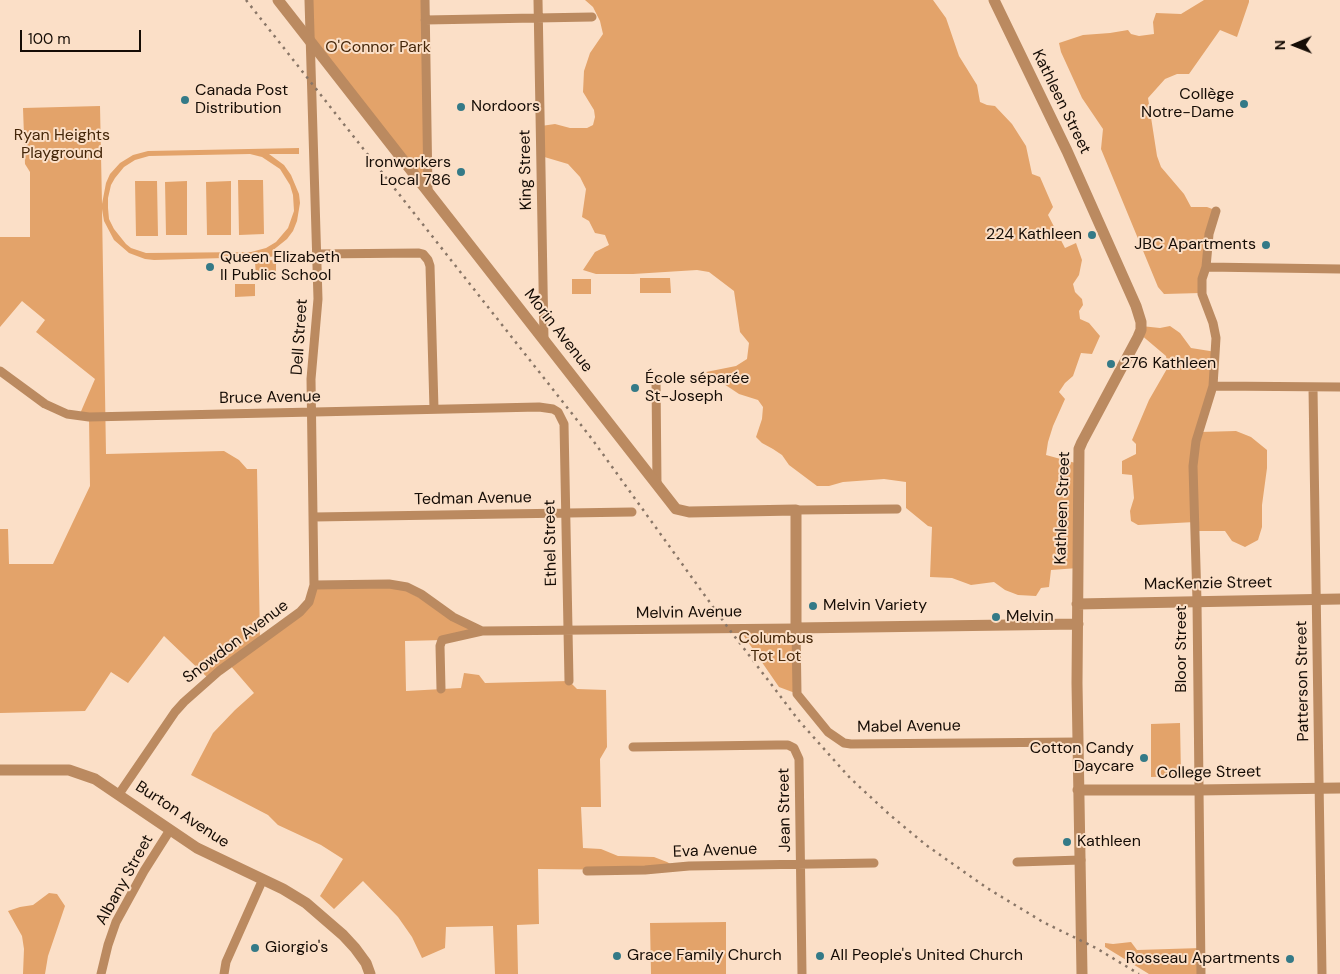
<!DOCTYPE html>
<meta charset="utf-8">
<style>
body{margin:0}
#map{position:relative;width:1340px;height:974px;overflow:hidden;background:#fbdfc7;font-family:"DM Sans",sans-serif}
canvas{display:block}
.north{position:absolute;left:1270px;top:20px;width:50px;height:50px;-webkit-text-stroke:4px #fbdfc7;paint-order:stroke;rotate:269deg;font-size:14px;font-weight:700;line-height:20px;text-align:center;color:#150c05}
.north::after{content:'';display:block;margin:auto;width:18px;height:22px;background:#150c05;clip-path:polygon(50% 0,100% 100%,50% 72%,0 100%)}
.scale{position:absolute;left:20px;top:30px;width:121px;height:22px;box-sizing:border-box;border:2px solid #150c05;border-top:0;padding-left:6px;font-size:15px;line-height:18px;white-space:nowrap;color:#150c05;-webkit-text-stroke:4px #fbdfc7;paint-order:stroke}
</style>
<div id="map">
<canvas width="1340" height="974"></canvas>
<div class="north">N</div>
<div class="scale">100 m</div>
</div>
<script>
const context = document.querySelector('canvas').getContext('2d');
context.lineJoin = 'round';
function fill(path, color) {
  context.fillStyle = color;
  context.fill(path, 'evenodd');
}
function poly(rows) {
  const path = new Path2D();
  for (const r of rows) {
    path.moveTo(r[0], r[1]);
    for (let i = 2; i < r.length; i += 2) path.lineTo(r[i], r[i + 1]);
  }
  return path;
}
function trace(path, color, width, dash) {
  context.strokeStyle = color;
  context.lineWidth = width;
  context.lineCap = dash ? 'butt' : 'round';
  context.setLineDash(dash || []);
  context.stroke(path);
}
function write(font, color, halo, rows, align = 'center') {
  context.font = font + ' "DM Sans",sans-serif';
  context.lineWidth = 4;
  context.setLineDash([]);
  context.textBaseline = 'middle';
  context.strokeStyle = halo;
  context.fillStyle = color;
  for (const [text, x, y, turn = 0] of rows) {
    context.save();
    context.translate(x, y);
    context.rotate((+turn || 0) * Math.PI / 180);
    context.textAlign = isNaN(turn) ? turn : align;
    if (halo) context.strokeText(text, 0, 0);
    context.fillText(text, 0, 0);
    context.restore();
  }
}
const green = poly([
 [310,0,425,0,429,191,310,40],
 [585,0,933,0,946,18,959,56,977,85,980,102,987,105,995,106,1012,124,1026,146,1032,174,1040,177,1053,207,1048,215,1065,248,1076,243,1082,260,1079,275,1073,284,1075,292,1082,299,1083,305,1079,311,1080,319,1089,323,1100,336,1092,354,1081,353,1073,376,1065,383,1059,392,1065,399,1053,426,1048,442,1046,455,1079,464,1078,568,1051,570,1049,587,1041,588,1036,596,1018,595,1005,590,994,582,971,585,952,578,930,577,932,527,928,526,906,508,906,482,884,479,843,482,829,486,817,486,789,465,782,455,773,449,762,443,756,437,762,419,763,407,758,400,739,394,706,372,736,366,747,359,749,343,740,332,734,291,709,272,697,270,633,274,596,274,583,270,595,252,609,245,605,235,595,233,589,221,582,217,586,189,580,177,568,164,541,156,541,126,555,124,570,128,587,128,593,125,595,117,594,110,583,92,584,71,590,53,603,34,600,21,593,7],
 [1204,0,1249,0,1249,2,1237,37,1220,30,1189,74,1177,74,1165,79,1148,98,1157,156,1161,167,1184,194,1191,207,1207,207,1215,210,1201,293,1164,294,1158,287,1101,149,1103,129,1082,98,1061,52,1059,43,1083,35,1110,33,1128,30,1131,34,1139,36,1154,34,1153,22,1156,13,1181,14],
 [100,106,102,204,106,183,110,174,120,163,133,155,148,151,299,148,299,154,269,154,284,165,291,175,299,194,300,203,297,221,293,231,287,239,272,251,295,252,295,256,154,260,145,259,129,253,114,240,104,221,102,209,106,454,224,451,239,460,247,469,257,469,260,642,301,613,315,586,398,586,482,632,443,640,405,641,406,691,461,688,464,673,479,675,485,683,569,681,577,689,606,690,607,747,600,759,601,807,581,807,583,848,601,849,618,856,654,857,667,862,674,866,645,870,538,869,539,924,517,925,518,974,495,974,493,926,446,927,445,948,422,958,412,937,398,917,363,881,334,909,320,896,343,859,321,845,278,825,268,815,191,775,213,733,235,710,254,693,229,664,209,679,164,636,128,683,111,672,85,711,0,713,0,529,8,529,9,564,53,564,90,486,89,417,79,416,95,379,36,332,45,320,22,301,0,327,0,237,30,237,30,172,25,164,23,108],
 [250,154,262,157,280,169,290,185,293,195,294,211,288,228,276,242,266,248,251,252,146,253,131,248,126,244,114,229,109,219,108,208,108,198,111,185,115,178,124,167,135,160,149,156],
 [238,180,263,180,264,234,239,235],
 [135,181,157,181,158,236,136,236],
 [187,181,187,235,166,235,165,182],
 [231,181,231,235,207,235,206,182],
 [276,260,276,276,256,277,255,261],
 [640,278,670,278,671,293,640,293],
 [572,279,591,279,591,294,572,294],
 [235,284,255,284,255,296,235,297],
 [1141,326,1160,328,1170,326,1180,333,1191,348,1216,352,1200,432,1236,431,1251,437,1267,450,1267,468,1262,505,1262,527,1258,540,1245,547,1232,541,1225,531,1195,531,1195,522,1138,525,1131,521,1130,511,1134,498,1132,475,1122,474,1122,461,1136,454,1136,444,1132,440,1149,400,1168,367,1166,356,1140,334],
 [795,628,795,693,779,687,739,629],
 [1180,723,1181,776,1151,777,1151,724],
 [49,893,57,894,65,906,48,956,45,974,23,974,24,949,22,936,8,911,20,907,33,905],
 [726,922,726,974,651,974,650,923],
 [1131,942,1137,950,1201,948,1201,974,1149,974,1105,947,1105,943,1113,944]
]);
const minor = poly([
 [425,0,428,191],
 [538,0,544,339],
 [425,20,592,17],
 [316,254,419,253,423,254,428,260,430,266,434,409],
 [1206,267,1340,269],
 [0,371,45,404,67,414,89,417,539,407,553,409,558,412,564,424,569,681],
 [656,379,657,485],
 [1213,386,1340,387],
 [1313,388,1322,974],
 [796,510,897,509],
 [314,517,632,512],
 [314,585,389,584,407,587,421,594,453,617,482,631,796,628,797,694,828,732,844,743,851,744,1078,742],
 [441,689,440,646,442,640,482,631],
 [633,747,777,745,788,745,794,748,799,759,802,974],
 [119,794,175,712,184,702,219,671,300,612,309,602,314,585,311,379,318,299,309,0],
 [1017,862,1081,860],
 [587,871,645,870,689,866,874,863],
 [101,974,108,945,116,922,144,871,170,830],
 [224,974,226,962,263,879],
 [1201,974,1197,601,1193,466,1196,441,1213,386,1216,338,1213,323,1202,294,1202,279,1206,267,1209,234,1216,211]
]);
const tertiary = poly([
 [278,0,676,509,689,512,796,510,796,628,1078,624],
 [994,0,1067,151,1136,306,1141,322,1141,330,1138,337,1082,442,1079,449,1077,683,1082,974],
 [1077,604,1340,599],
 [0,770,69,770,95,779,197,848,283,889,306,903,343,935,355,948,366,963,370,974],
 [1078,790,1198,790,1340,788]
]);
const rail = poly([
 [246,0,592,439,729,629,800,722,850,778,890,815,926,845,987,888,1043,922,1096,948,1139,974]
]);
const markers = [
 [185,100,5,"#347a87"],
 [1244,104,5,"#347a87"],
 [461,107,5,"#347a87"],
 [461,172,5,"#347a87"],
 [1092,235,5,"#347a87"],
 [1266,245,5,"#347a87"],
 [210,267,5,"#347a87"],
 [1111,364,5,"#347a87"],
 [635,388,5,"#347a87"],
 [813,606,5,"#347a87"],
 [996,617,5,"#347a87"],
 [1144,758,5,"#347a87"],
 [1067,842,5,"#347a87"],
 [255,948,5,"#347a87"],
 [617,956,5,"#347a87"],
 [820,956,5,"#347a87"],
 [1290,959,5,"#347a87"]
];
const parkNames = [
 ["O'Connor Park",378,48],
 ["Ryan Heights",62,136],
 ["Playground",62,154],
 ["Columbus",776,639],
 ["Tot Lot",776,657]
];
const poiNames = [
 ["Canada Post",195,91],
 ["Distribution",195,109],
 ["Collège",1234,95,"right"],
 ["Notre-Dame",1234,113,"right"],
 ["Nordoors",471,107],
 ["Ironworkers",451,163,"right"],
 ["Local 786",451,181,"right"],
 ["224 Kathleen",1082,235,"right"],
 ["JBC Apartments",1256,245,"right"],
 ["Queen Elizabeth",220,258],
 ["II Public School",220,276],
 ["276 Kathleen",1121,364],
 ["École séparée",645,379],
 ["St-Joseph",645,397],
 ["Melvin Variety",823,606],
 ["Melvin",1006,617],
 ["Cotton Candy",1134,749,"right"],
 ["Daycare",1134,767,"right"],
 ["Kathleen",1077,842],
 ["Giorgio's",265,948],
 ["Grace Family Church",627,956],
 ["All People's United Church",830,956],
 ["Rosseau Apartments",1280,959,"right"]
];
const streetNames = [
 ["Kathleen Street",1061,102,64],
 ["King Street",526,170,-91],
 ["Morin Avenue",558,331,52],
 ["Dell Street",300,337,-86],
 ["Bruce Avenue",270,398,-1],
 ["Tedman Avenue",473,499,-1],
 ["Kathleen Street",1063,508,-88],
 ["Ethel Street",551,543,-91],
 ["MacKenzie Street",1208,584,-1],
 ["Melvin Avenue",689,613,-1],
 ["Snowdon Avenue",236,642,-37],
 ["Bloor Street",1182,649,-90],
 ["Patterson Street",1303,681,-91],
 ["Mabel Avenue",909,727,-1],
 ["College Street",1209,773,-1],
 ["Jean Street",785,810,-91],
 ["Burton Avenue",182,815,33],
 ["Eva Avenue",715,851,-2],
 ["Albany Street",125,880,-61]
];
fill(green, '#e3a36a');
trace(minor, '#bb8a60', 9);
trace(tertiary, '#bb8a60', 11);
trace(rail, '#897667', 2.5, [2.5, 5]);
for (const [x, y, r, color] of markers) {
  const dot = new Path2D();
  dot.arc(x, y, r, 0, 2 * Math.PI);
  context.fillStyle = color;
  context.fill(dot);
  trace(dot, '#fbdfc7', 2);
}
write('16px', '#45270a', '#fbdfc7', parkNames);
write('16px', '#150c05', '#fbdfc7', poiNames, 'left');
write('16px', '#150c05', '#fbdfc7', streetNames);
</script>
